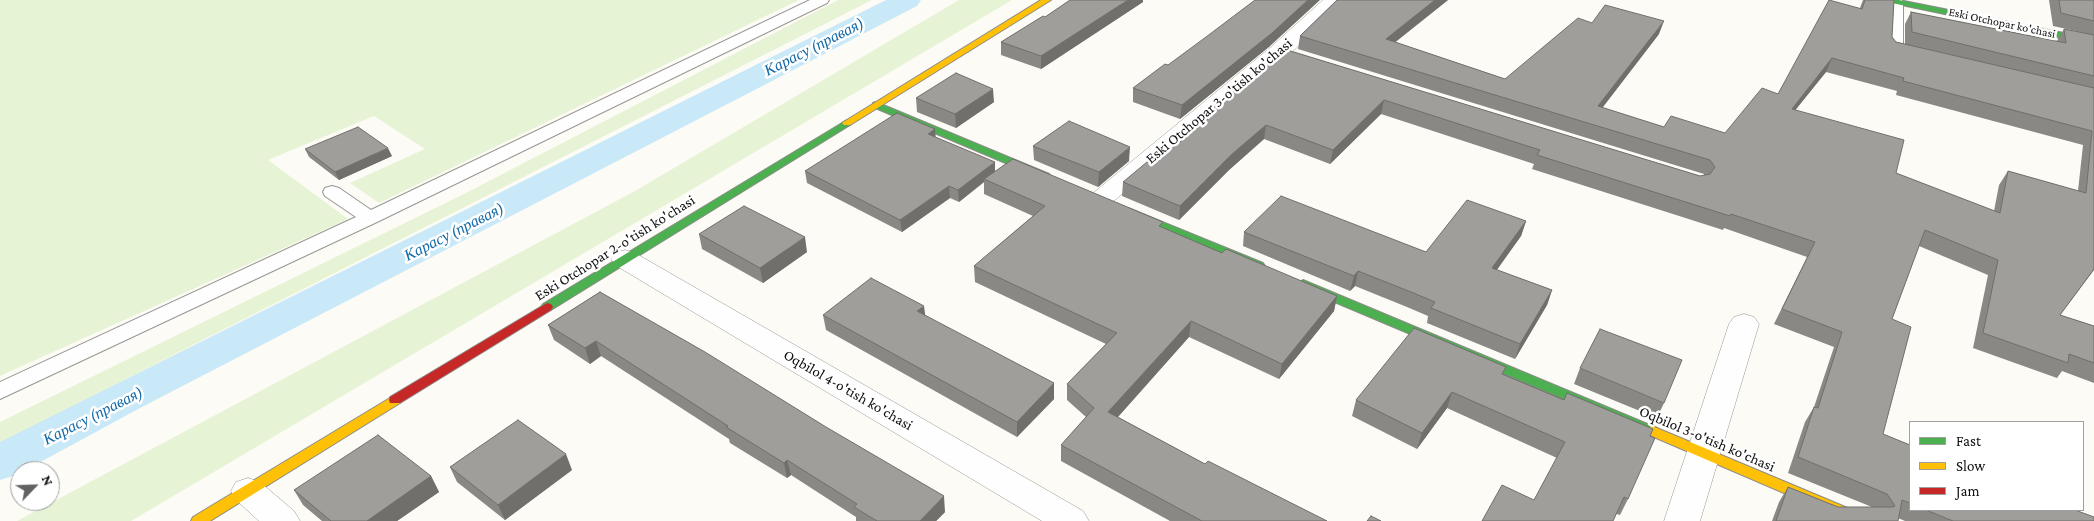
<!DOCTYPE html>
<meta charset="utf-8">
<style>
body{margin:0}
#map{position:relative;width:2094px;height:521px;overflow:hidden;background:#fcfbf5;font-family:"Crimson Pro",serif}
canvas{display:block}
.legend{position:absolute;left:1909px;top:421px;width:175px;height:90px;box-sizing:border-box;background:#fff;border:1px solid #9f9f9f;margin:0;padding:6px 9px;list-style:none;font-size:15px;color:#101010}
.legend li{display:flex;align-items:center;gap:10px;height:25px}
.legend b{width:25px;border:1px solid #9f9f9f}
.north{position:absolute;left:10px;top:461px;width:50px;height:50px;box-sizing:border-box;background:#fff;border:1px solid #9f9f9f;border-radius:50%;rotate:66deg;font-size:14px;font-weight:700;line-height:20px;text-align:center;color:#101010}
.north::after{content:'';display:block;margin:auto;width:18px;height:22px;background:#636260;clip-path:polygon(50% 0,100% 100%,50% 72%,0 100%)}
</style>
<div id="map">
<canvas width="2094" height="521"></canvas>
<ul class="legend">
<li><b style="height:6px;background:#4caf50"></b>Fast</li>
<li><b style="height:6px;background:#ffc107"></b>Slow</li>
<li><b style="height:6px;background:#c62828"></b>Jam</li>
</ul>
<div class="north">N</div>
</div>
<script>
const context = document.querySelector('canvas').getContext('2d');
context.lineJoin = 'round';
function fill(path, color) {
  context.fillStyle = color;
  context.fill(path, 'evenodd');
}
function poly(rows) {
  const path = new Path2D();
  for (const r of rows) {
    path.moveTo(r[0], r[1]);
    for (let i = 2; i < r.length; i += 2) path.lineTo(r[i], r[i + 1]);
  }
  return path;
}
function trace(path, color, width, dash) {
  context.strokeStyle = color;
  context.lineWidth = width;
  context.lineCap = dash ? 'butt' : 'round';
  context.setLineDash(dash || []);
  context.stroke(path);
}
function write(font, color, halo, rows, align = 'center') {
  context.font = font + ' "Crimson Pro",serif';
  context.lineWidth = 5;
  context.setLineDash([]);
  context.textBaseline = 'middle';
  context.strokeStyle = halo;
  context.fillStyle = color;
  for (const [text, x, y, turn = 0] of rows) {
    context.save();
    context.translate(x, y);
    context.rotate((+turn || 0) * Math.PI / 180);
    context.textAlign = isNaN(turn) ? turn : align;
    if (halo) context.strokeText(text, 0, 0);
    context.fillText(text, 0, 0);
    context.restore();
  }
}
const green = poly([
 [0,0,799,0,379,203,350,183,425,149,374,116,268,160,348,219,0,376],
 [838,0,872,0,0,443,0,422,466,193],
 [959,0,1012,0,131,521,17,521,635,191]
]);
const canal = poly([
 [886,0,921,0,917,6,140,408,24,471,20,471,16,475,0,480,0,442,886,0]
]);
const lane = poly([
 [810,0,829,0,827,3,377,222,0,399,0,382,356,217,325,196,323,192,325,188,332,186,339,188,371,210,810,0],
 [1890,0,1902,0,1903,2,1903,47,1916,51,1918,54,1916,57,1904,57,1890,53,1887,50,1890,0]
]);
const street = poly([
 [1323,0,1345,0,1287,57,1110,204,1101,207,1092,204,1088,199,1092,194,1271,47,1323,0],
 [625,250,635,253,1083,511,1089,521,1042,521,615,265,611,259,615,253,625,250],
 [1744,314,1754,317,1759,324,1700,521,1664,521,1729,324,1734,317,1744,314],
 [248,478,260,482,294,511,300,521,259,521,236,500,231,491,236,482,248,478]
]);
const fast = poly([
 [1883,0,1899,0,2094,39,2094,45,1887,2,1883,0],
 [876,102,1049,174,1050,176,1049,178,1041,178,873,107,873,103,876,102],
 [847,120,852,123,850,125,551,310,543,310,541,307,543,304,847,120],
 [1128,208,1263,263,1265,266,1259,270,1255,269,1124,213,1123,211,1128,208],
 [1303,280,1657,428,1659,431,1657,434,1652,436,1647,434,1299,287,1297,284,1303,280]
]);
const slow = poly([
 [1041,0,1051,0,850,125,844,125,842,123,1041,0],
 [395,395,400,397,401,400,400,403,210,521,191,521,193,517,395,395],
 [1652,426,1869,517,1871,521,1849,521,1647,434,1645,431,1647,428,1652,426]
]);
const jam = poly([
 [547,303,551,304,553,307,551,310,400,403,390,403,389,400,390,397,547,303]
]);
const wall = poly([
 [1337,0,1448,0,1395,42,1505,79,1592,23,1659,34,1602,108,1664,127,1725,133,1778,94,1860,8,1863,0,1894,0,1892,37,1896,42,1905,44,1905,24,1911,12,2057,41,2064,29,2085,33,2053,26,2049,0,2094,0,2094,270,2060,315,2094,326,2094,383,2062,371,2057,378,1973,348,1988,275,1919,246,1892,319,1883,434,1910,445,1910,510,2075,510,2094,521,1905,521,1898,518,1898,521,1772,521,1779,502,1788,487,1838,507,1872,507,1788,473,1805,422,1814,407,1834,347,1774,324,1807,257,1724,228,1723,230,1532,169,1534,164,1381,114,1330,164,1264,139,1229,170,1179,220,1122,196,1123,182,1159,159,1205,122,1206,114,1284,49,1700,176,1704,175,1704,174,1298,49,1300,36],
 [1826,72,1897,91,1896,95,2083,145,2078,191,2008,171,1999,185,1994,211,1896,173,1795,110],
 [1143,2,1041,69,1001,55,1001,42,1045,17],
 [1270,46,1180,119,1133,102,1133,88,1168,65],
 [916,98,994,102,956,128,917,112],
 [936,137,995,171,1162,228,1222,253,1337,296,1334,311,1279,379,1189,337,1118,417,1205,464,1327,521,1170,521,1061,461,1061,445,1086,417,1067,400,1067,384,1106,344,975,282,974,266,1033,216,984,194,984,182,959,202,950,198,902,232,807,183,805,171],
 [1033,146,1129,161,1098,187,1034,160],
 [305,149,392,156,339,180,309,157],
 [1526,221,1521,236,1497,270,1552,290,1547,305,1515,359,1427,323,1428,316,1407,307,1355,286,1350,291,1243,246,1244,232,1426,252],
 [699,234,807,252,763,283,702,249],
 [600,292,945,512,936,521,856,521,856,517,791,475,787,478,730,443,729,439,601,356,590,364,554,340,548,325],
 [823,315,925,315,1054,399,1017,437,826,330],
 [1580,368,1664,403,1657,418,1574,384],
 [1504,374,1650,436,1628,499,1620,515,1617,514,1534,500,1557,458,1447,408,1417,449,1352,416,1356,400],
 [450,467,572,470,505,520,457,482],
 [431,476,439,492,397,521,322,521,303,505,294,490]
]);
const shadedWall = poly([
 [1128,0,1143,0,1143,2,1041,69,1041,56],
 [1308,0,1320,0,1270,46,1180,119,1182,105],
 [1435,0,1448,0,1383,52,1386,39],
 [1664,21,1659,34,1593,120,1598,106],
 [1832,58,1826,72,1785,123,1792,109],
 [993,89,994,102,956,128,955,114],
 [1384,100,1381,114,1330,164,1333,150],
 [1266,125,1264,139,1229,170,1179,220,1180,206,1231,155],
 [935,129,936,141,928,134],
 [1130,147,1129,161,1098,187,1099,172],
 [388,148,392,156,339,180,335,172],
 [995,162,995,174,984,179,984,182,959,202,958,190],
 [949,186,950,198,902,232,900,220],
 [1526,221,1521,236,1487,283,1492,268],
 [805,237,807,252,763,283,760,268],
 [1358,271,1355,286,1350,291,1354,276],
 [1552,290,1547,305,1515,359,1520,344],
 [1337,296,1334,311,1279,379,1282,364],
 [924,306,926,321,917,311],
 [1191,321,1189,337,1108,428,1108,412],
 [596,341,601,356,590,364,585,348],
 [1054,383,1054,399,1017,437,1017,422],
 [1452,392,1447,408,1417,449,1422,433],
 [566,454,572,470,505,520,498,505],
 [787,460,791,475,787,478,784,463],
 [431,476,439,492,397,521,367,521],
 [944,496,945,512,936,521,920,521]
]);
const building = poly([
 [1070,0,1128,0,1041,56,1001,42,1043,16,1045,17,1070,0],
 [1255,0,1308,0,1272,33,1182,105,1133,88,1165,64,1168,65,1206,37,1255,0],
 [1337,0,1435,0,1386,39,1505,79,1578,18,1592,23,1605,5,1664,21,1598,106,1664,127,1671,116,1725,133,1762,88,1778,94,1829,0,1862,9,1865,0,1894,0,1892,37,1896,42,2094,88,2094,269,2060,315,2094,326,2094,363,2069,354,2068,363,1983,333,1998,260,1925,230,1892,319,1911,327,1883,434,1910,445,1910,503,1902,500,1898,521,1776,521,1788,487,1838,507,1893,507,1895,506,1887,494,1798,457,1814,407,1818,408,1842,332,1782,309,1815,242,1731,214,1730,216,1537,155,1540,150,1384,100,1333,150,1266,125,1231,155,1180,206,1123,182,1153,157,1159,159,1212,116,1206,114,1284,49,1700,176,1710,174,1715,167,1710,160,1300,36,1337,0],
 [1832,58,1904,78,1903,81,2092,131,2086,193,2008,171,2000,213,1896,173,1904,140,1792,109,1832,58],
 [2059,0,2094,0,2094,21,2061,13,2059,0],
 [1911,12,2066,43,2064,29,2094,35,2094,76,1912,32,1911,12],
 [956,73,993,89,955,114,916,98,956,73],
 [897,113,935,129,928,134,995,162,958,190,949,186,900,220,805,171,897,113],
 [1069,121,1130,147,1099,172,1033,146,1069,121],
 [358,127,388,148,335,172,305,149,358,127],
 [1013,159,1163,222,1159,226,1222,253,1226,249,1337,296,1282,364,1191,321,1108,412,1205,464,1208,461,1327,521,1202,521,1061,445,1094,408,1067,384,1117,333,974,266,1045,206,984,179,1013,159],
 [1281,196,1426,252,1467,200,1526,221,1492,268,1552,290,1520,344,1431,308,1435,302,1411,292,1358,271,1354,276,1244,232,1281,196],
 [744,206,805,237,760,268,699,234,744,206],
 [871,278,924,306,917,311,1054,383,1017,422,823,315,871,278],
 [600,292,705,352,826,427,944,496,920,521,877,521,854,507,857,504,787,460,784,463,726,427,728,426,596,341,585,348,548,325,600,292],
 [1414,328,1506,367,1502,374,1564,400,1567,393,1653,429,1650,436,1655,438,1628,499,1624,497,1613,521,1482,521,1502,485,1534,500,1565,442,1452,392,1422,433,1356,400,1414,328],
 [1600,329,1682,360,1664,403,1580,368,1600,329],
 [518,420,566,454,498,505,450,467,518,420],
 [378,435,431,476,367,521,331,521,294,490,378,435],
 [1926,510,2075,510,2094,517,2094,521,1953,521,1926,510],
 [1371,516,1381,521,1367,521,1371,516]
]);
const farStreetnames = [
 ["Eski Otchopar ko'chasi",2002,23,12]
];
const streetNames = [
 ["Eski Otchopar 3-o'tish ko'chasi",1219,101,-40],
 ["Eski Otchopar 2-o'tish ko'chasi",615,248,-32],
 ["Oqbilol 4-o'tish ko'chasi",848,390,30],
 ["Oqbilol 3-o'tish ko'chasi",1707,439,23]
];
const waterNames = [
 ["Карасу (правая)",814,47,-27],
 ["Карасу (правая)",454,232,-27],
 ["Карасу (правая)",93,416,-27]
];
fill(green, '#e7f3d5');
fill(canal, '#cae9f8');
trace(lane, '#969693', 2);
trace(street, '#969693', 1);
trace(fast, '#8d8c8a', 2);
trace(slow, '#8d8c8a', 2);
trace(jam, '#8d8c8a', 2);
fill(lane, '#fffefe');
fill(street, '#fffefe');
fill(fast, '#4caf50');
fill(slow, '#ffc107');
fill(jam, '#c62828');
fill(wall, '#8a8884');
fill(shadedWall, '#706f6c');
fill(building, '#a09e9a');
trace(building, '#706f6c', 1);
write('12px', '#101010', '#fff', farStreetnames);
write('15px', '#101010', '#fff', streetNames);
write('italic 16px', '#136aa8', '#fff', waterNames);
</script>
